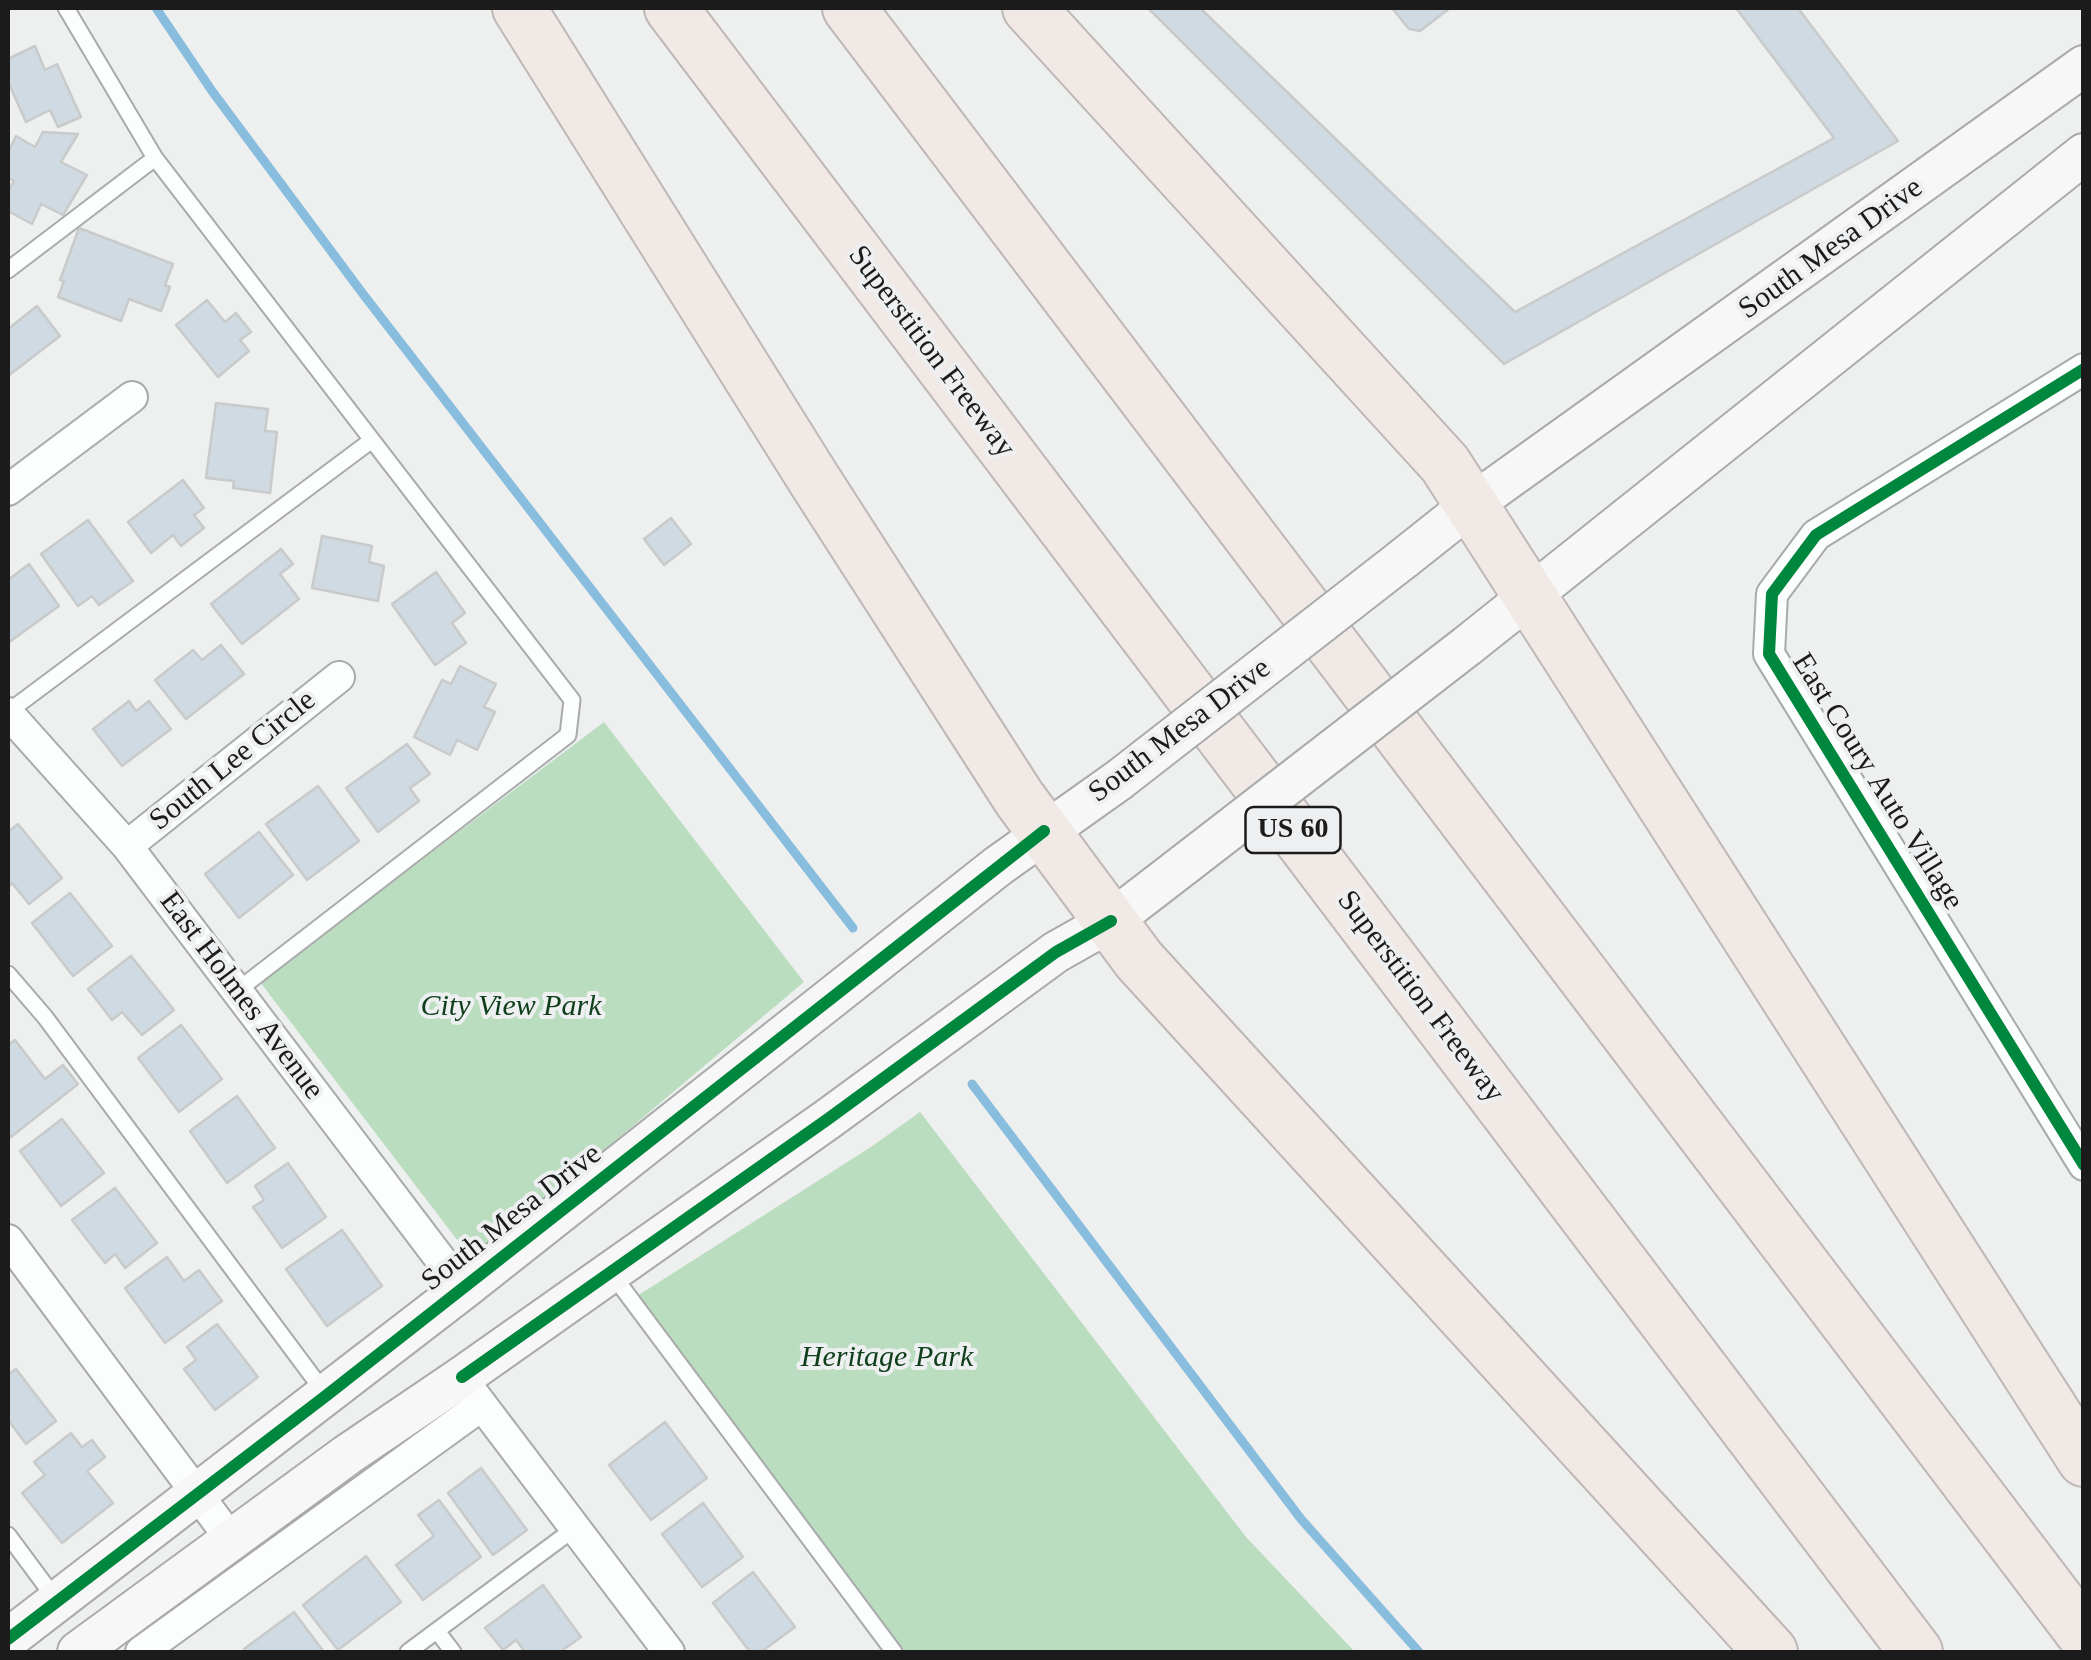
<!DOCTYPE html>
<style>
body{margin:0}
#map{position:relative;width:2091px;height:1660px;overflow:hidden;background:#eeefef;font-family:Georgia,serif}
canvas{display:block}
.frame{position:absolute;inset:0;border:10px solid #1b1b1c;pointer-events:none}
</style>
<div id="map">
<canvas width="2091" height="1660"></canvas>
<div class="frame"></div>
</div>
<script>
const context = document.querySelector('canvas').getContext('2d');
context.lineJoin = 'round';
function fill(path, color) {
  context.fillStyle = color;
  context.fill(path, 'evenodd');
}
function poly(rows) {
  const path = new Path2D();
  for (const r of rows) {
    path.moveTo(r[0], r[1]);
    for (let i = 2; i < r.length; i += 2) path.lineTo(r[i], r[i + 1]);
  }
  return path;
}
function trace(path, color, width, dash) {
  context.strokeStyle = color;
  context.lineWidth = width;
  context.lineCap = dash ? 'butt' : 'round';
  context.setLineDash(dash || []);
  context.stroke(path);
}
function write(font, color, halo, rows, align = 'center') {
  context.font = font + ' Georgia,serif';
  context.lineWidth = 8;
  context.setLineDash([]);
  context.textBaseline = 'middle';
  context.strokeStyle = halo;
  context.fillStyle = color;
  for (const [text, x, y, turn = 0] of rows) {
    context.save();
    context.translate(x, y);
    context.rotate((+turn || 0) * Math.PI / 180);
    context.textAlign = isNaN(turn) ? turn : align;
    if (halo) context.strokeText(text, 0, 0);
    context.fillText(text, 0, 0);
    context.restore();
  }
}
const green = poly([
 [604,722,804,982,489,1247,471,1249,458,1241,260,982],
 [920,1112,1246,1537,1355,1652,896,1652,623,1305,871,1147]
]);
const stream = poly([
 [156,8,212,91,363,294,853,928],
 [972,1084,1301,1519,1419,1652]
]);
const building = poly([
 [1148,8,1200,8,1515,312,1834,138,1736,8,1798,8,1898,141,1504,364,1148,8],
 [1392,8,1450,8,1420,31,1409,29,1392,8],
 [35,46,45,70,57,64,81,117,58,127,50,110,26,122,8,82,8,59,35,46],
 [43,132,78,134,61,162,87,175,63,215,41,204,32,224,8,211,8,192,14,181,8,178,8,153,16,136,35,147,43,132],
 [79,228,173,264,165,285,170,287,161,311,129,299,121,321,58,297,64,281,60,280,79,228],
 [207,300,225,322,236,313,251,332,240,340,249,351,218,377,176,325,207,300],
 [37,306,60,336,8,376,8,329,37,306],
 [216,403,268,409,265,431,277,432,270,493,233,488,234,481,206,478,216,403],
 [183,480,204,508,194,515,204,528,181,546,173,535,151,553,128,522,183,480],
 [671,518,691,544,664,565,644,539,671,518],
 [88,520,133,581,99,605,92,596,78,606,41,554,88,520],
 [322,536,372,546,369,562,384,566,378,601,312,588,322,536],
 [281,549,293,564,280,574,299,599,242,644,211,604,281,549],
 [29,564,59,606,8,643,8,580,29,564],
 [436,572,465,613,452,623,466,643,435,665,392,604,436,572],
 [221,645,244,674,186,719,155,680,193,650,202,660,221,645],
 [460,666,496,684,484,707,495,712,477,750,457,740,450,755,414,737,442,680,451,684,460,666],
 [129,701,136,711,149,701,171,729,122,766,93,729,129,701],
 [407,744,430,774,410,788,419,801,378,832,346,788,407,744],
 [318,786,359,841,307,880,266,824,318,786],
 [18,824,62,878,29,904,12,883,8,887,8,832,18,824],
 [259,832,293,875,239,918,205,874,259,832],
 [70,893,112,946,73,976,32,923,70,893],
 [131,956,174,1010,142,1035,122,1012,112,1020,88,989,131,956],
 [181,1025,222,1079,179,1112,138,1058,181,1025],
 [15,1040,45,1079,63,1065,78,1084,11,1137,8,1133,8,1045,15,1040],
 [237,1096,275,1148,227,1183,190,1131,237,1096],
 [62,1119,104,1173,61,1206,20,1151,62,1119],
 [288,1163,326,1217,282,1248,253,1207,264,1200,255,1186,288,1163],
 [115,1188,157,1243,125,1268,115,1254,105,1263,72,1220,115,1188],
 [342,1230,382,1286,327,1326,286,1269,342,1230],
 [167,1257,184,1281,199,1270,222,1301,165,1343,125,1288,167,1257],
 [217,1324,258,1377,215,1410,184,1369,196,1360,187,1347,217,1324],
 [16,1369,56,1421,26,1444,8,1420,8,1375,16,1369],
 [665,1422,707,1478,651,1520,609,1465,665,1422],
 [71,1433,82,1447,92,1440,105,1457,87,1471,113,1503,62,1543,22,1493,45,1475,34,1462,71,1433],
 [481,1468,527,1530,493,1555,448,1493,481,1468],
 [439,1500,481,1557,423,1600,396,1565,434,1536,418,1515,439,1500],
 [703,1503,743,1557,702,1587,662,1534,703,1503],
 [366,1556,401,1602,338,1650,303,1605,366,1556],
 [753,1572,795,1627,761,1652,750,1652,713,1603,753,1572],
 [543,1585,581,1637,560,1652,525,1652,516,1640,503,1650,485,1628,543,1585],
 [294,1612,324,1652,247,1652,244,1649,294,1612]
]);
const lane = poly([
 [66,8,155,158,572,700,568,735,238,990],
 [8,270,155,158],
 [8,712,372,440],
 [8,974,45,1017,324,1392],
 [612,1274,894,1652],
 [8,1535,57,1601],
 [437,1631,453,1652],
 [408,1652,575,1528]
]);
const street = poly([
 [2084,369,1816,535,1772,594,1769,654,2084,1165],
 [8,490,132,397],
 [8,713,127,846,463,1289],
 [127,846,339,677],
 [8,1240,230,1538],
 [472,1392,669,1652],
 [141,1652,482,1405]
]);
const secondary = poly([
 [1403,559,1471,505,2084,66],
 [1467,646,2084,154],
 [8,1639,463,1289,998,866,1119,780],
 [78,1652,347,1455,462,1377,828,1119,1056,952,1111,921,1185,864]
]);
const highway = poly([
 [519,8,815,481,1019,798,1139,960,1771,1652],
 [671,8,1916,1652],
 [849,8,2084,1635],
 [1029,8,1445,464,2084,1460]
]);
const secondaryBridge = poly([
 [1119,780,1403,559],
 [1185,864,1467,646]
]);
const cycleway = poly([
 [2084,369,1816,535,1772,594,1769,654,2084,1165],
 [462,1377,828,1119,1056,952,1111,921],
 [8,1639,327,1395,1044,831]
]);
const shields = [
 [1293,830,95]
];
const shieldNames = [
 ["US 60",1293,830]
];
const streetNames = [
 ["South Mesa Drive",1831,249,-36],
 ["Superstition Freeway",931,352,53],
 ["South Mesa Drive",1180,731,-37],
 ["South Lee Circle",233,761,-39],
 ["East Coury Auto Village",1877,782,58],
 ["East Holmes Avenue",241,996,53],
 ["Superstition Freeway",1420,997,53],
 ["South Mesa Drive",512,1218,-38]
];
const parkNames = [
 ["City View Park",511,1007],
 ["Heritage Park",887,1358]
];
fill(green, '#baddbf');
trace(stream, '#88bdde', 9);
fill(building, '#d0dae2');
trace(building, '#c9caca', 2.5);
trace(lane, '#a9aaaa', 19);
trace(street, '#a9aaaa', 34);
trace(secondary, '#a9aaaa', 44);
trace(highway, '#beb7b5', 56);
trace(lane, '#fcfdfd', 15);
trace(street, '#fcfdfd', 30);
trace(secondary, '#f8f7f7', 40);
trace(highway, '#f0e9e6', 52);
trace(secondaryBridge, '#a9aaaa', 44, []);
trace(secondaryBridge, '#f8f7f7', 40);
trace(cycleway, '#00873e', 12);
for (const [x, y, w] of shields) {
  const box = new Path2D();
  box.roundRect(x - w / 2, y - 23, w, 46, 8);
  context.fillStyle = '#edeff0';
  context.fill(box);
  trace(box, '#1b1b1c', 2.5);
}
write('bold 28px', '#1b1b1c', null, shieldNames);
write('30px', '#1b1b1c', '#edeff0', streetNames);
write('italic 30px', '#0f3e1a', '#edeff0', parkNames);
</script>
